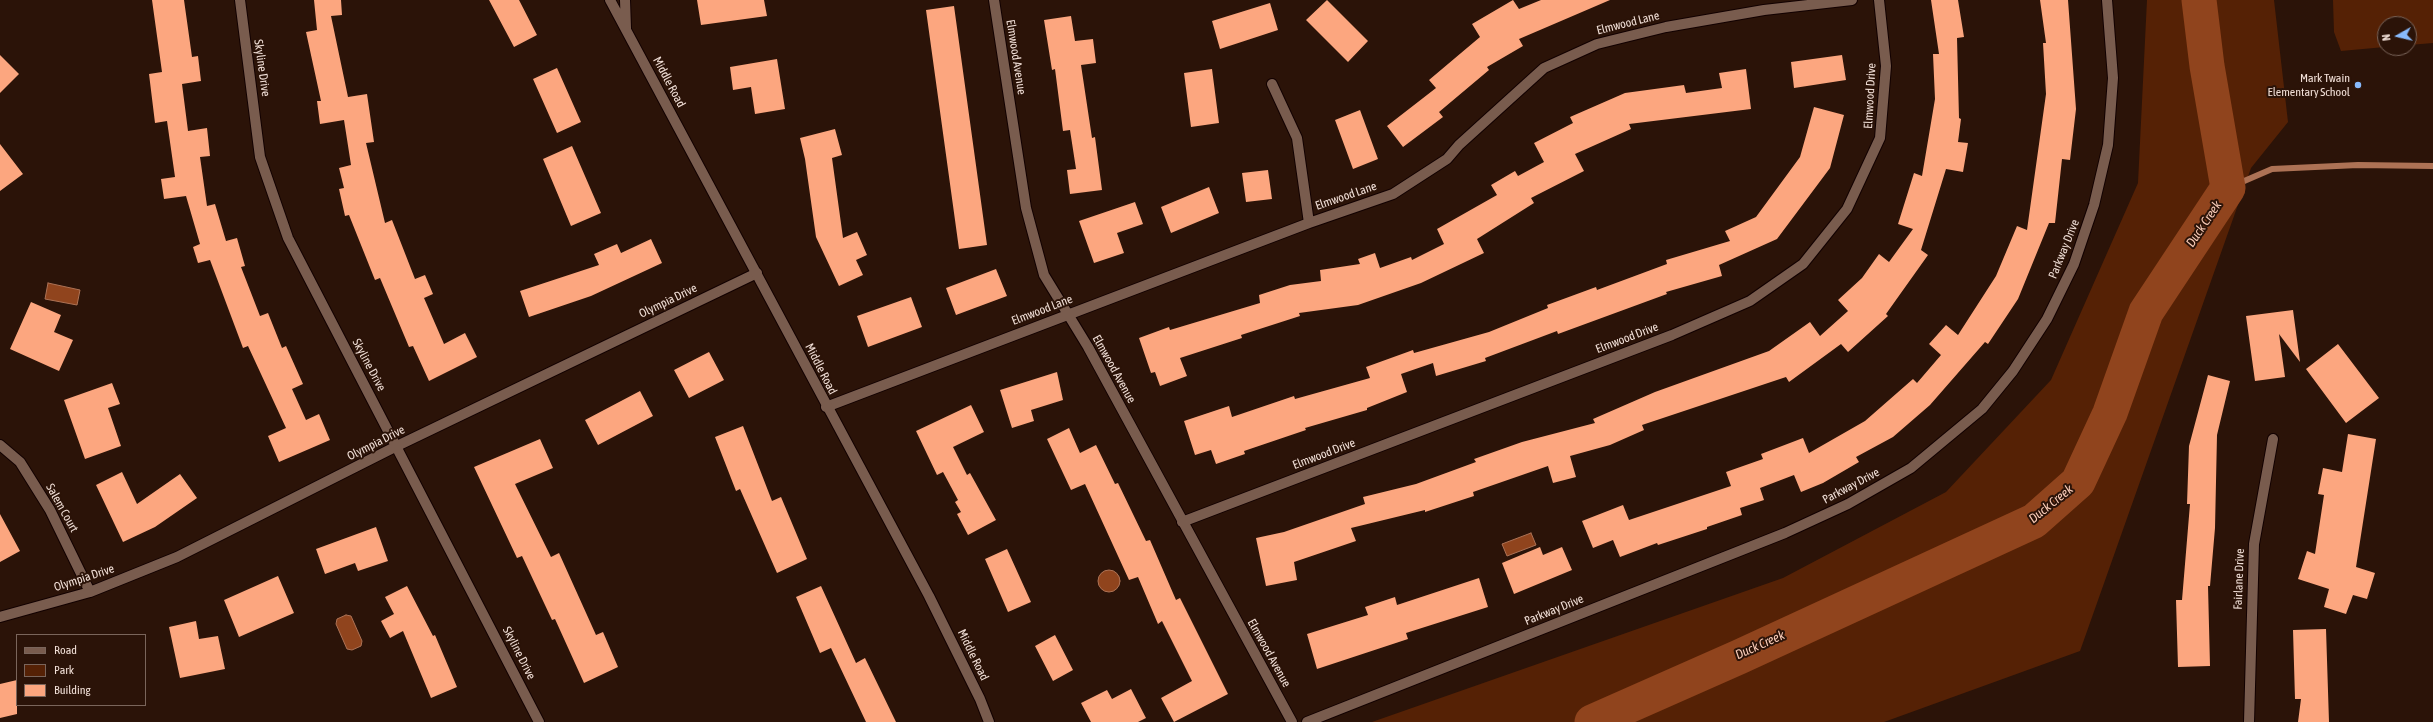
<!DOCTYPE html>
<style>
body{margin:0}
#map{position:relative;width:2433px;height:722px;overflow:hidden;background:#2b1308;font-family:"Asap Condensed",sans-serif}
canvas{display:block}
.legend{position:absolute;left:16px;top:634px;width:130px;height:72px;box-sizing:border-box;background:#2b1308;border:1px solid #7a655b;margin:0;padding:5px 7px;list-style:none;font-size:12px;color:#f1dfd7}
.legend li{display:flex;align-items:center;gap:8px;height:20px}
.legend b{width:20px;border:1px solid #7a655b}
.north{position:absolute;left:2377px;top:16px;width:40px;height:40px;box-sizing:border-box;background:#2b1308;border:1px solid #7a655b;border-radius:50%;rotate:262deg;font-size:11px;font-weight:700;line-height:16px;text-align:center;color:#f1dfd7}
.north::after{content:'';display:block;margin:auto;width:14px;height:18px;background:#88bafc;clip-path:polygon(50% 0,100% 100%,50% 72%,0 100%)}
</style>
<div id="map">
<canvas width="2433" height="722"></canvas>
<ul class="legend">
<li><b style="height:5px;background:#795c4e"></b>Road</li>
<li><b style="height:11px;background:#552105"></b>Park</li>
<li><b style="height:11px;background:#fca67f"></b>Building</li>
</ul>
<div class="north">N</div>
</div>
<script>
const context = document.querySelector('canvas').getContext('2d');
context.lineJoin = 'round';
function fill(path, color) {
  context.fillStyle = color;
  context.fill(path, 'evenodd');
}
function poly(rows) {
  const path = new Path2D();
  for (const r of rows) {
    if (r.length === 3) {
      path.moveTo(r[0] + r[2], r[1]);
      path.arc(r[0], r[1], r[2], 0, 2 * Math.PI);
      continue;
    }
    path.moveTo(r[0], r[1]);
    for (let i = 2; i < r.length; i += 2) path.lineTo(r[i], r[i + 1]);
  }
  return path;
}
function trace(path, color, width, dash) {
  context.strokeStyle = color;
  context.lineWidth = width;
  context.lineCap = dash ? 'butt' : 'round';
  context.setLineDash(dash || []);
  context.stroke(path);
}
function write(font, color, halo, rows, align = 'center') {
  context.font = font + ' "Asap Condensed",sans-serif';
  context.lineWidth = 4;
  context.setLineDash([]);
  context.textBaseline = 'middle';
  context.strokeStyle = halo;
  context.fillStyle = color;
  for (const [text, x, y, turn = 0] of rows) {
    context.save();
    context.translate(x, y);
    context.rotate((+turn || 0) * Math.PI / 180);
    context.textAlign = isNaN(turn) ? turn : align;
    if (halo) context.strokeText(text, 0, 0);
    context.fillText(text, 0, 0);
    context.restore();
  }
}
const green = poly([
 [2147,0,2274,0,2288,122,2251,168,2080,651,1884,722,1372,722,1783,578,1946,492,2051,380,2138,183],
 [2333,0,2433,0,2433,43,2409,45,2409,24,2385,24,2385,47,2341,51,2334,32]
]);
const water = poly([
 [48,283,80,290,77,305,45,299,48,283],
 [1531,533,1536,545,1507,556,1502,544,1531,533],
 [1109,581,11],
 [346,615,351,616,362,641,361,646,352,650,347,649,336,624,337,619,346,615]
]);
const stream = poly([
 [2228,188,2272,169,2358,165,2433,166]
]);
const river = poly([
 [1592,722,1739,657,2034,521,2078,482,2110,413,2146,312,2228,188,2207,66,2199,0]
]);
const building = poly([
 [152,0,184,0,192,57,198,56,201,81,182,84,188,131,207,128,210,156,200,157,207,206,215,204,226,241,237,238,245,266,241,267,260,316,268,313,282,348,286,346,303,384,292,389,306,420,319,414,330,440,279,462,268,436,286,428,248,346,243,348,210,260,198,263,193,247,200,244,186,196,164,199,161,179,175,177,167,121,155,123,149,74,162,72],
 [314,0,341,0,342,15,331,16,348,97,367,94,374,142,366,143,385,223,392,220,415,279,425,275,433,294,424,298,444,344,465,333,477,357,429,381,413,346,409,347,380,278,375,280,349,215,345,216,339,189,344,188,339,168,351,165,344,120,320,124,317,101,321,101,306,32,317,30],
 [489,0,519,0,537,35,514,47],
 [697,0,764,0,767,16,701,25],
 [1327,0,1368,41,1348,62,1306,20],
 [1513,0,1519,9,1541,0,1610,0,1519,39,1523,46,1487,67,1489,70,1439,112,1443,117,1403,147,1387,126,1436,88,1429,80,1480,37,1472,24],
 [1931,0,1958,0,1964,37,1957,38,1959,118,1961,119,1958,142,1968,143,1963,172,1946,169,1921,250,1928,255,1886,314,1888,316,1848,352,1841,344,1789,382,1786,377,1642,425,1644,430,1610,445,1570,456,1576,477,1553,483,1548,466,1473,492,1474,496,1425,512,1425,510,1351,528,1356,541,1294,562,1297,580,1266,586,1256,538,1284,532,1365,504,1363,497,1416,484,1476,462,1474,459,1522,442,1595,423,1593,419,1655,392,1769,351,1810,322,1820,336,1848,311,1838,300,1862,278,1879,254,1889,262,1913,229,1898,224,1914,173,1922,176,1935,99,1933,54,1939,54],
 [2040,0,2068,0,2076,109,2070,160,2062,159,2055,223,2049,223,2018,299,1988,344,1985,342,1930,405,1893,437,1856,457,1859,462,1823,483,1801,492,1794,475,1760,488,1764,500,1740,508,1742,515,1707,527,1707,529,1658,545,1657,543,1620,557,1613,540,1593,548,1582,521,1623,505,1629,520,1731,486,1726,472,1763,459,1761,454,1803,438,1809,453,1865,421,1913,379,1917,383,1941,355,1929,344,1946,325,1958,335,1996,276,2017,226,2027,230,2046,94,2043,43,2046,43],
 [1270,3,1278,30,1220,49,1212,21],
 [954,6,987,245,959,249,926,10],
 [1071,16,1075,41,1093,39,1096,63,1081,65,1092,138,1095,137,1102,190,1070,194,1067,170,1076,169,1070,130,1063,131,1055,69,1052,70,1044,20],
 [0,55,19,74,0,93],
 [1842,55,1846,80,1794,88,1791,62],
 [777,59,785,109,755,114,751,87,733,90,730,67],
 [557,68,581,122,557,133,533,79],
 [1212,69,1219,123,1191,127,1184,73],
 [1746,69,1751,109,1629,124,1631,129,1575,154,1584,171,1531,198,1534,203,1477,239,1484,253,1421,283,1358,305,1299,313,1300,316,1241,335,1242,338,1180,358,1187,376,1160,386,1155,372,1151,373,1139,338,1169,327,1170,330,1260,303,1259,295,1290,285,1321,281,1320,270,1360,264,1358,259,1375,253,1380,268,1411,257,1412,260,1444,244,1437,229,1497,195,1491,185,1515,171,1518,176,1544,162,1534,143,1573,123,1570,117,1625,93,1684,85,1686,93,1722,88,1719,73],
 [1814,107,1844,115,1830,168,1777,239,1719,265,1722,276,1666,292,1667,294,1558,334,1557,331,1485,358,1486,361,1436,376,1433,363,1401,374,1407,392,1367,408,1367,410,1305,428,1306,430,1244,451,1245,454,1216,464,1211,450,1195,455,1184,421,1229,406,1232,417,1294,396,1295,399,1370,378,1366,367,1413,350,1414,353,1489,332,1548,308,1547,305,1596,287,1597,290,1667,264,1666,260,1730,241,1725,231,1756,217,1800,157],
 [1360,110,1378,159,1353,169,1335,120],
 [835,129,842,155,832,158,843,238,857,232,867,255,856,260,863,275,839,286,816,237,805,159,800,138],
 [0,144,23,174,0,191],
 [572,146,601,213,571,226,543,159],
 [1268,170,1272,199,1246,202,1242,173],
 [1209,187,1219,213,1171,233,1161,207],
 [1135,202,1143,224,1117,233,1124,253,1094,263,1079,221],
 [651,239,662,263,591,296,529,317,520,291,599,265,594,254,617,244,621,253],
 [996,269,1007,296,956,315,946,288],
 [911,297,922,327,868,347,857,316],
 [31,302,61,315,54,332,73,340,59,371,10,349],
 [2293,310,2300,362,2279,334,2285,377,2255,381,2246,316],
 [2338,344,2379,398,2346,423,2306,369],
 [709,352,724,380,689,398,674,370],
 [1057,372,1063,400,1031,410,1034,421,1012,428,1000,390],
 [2208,375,2230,381,2217,435,2215,528,2210,586,2208,586,2210,666,2178,667,2176,600,2182,600,2190,504,2187,504,2189,446],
 [112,383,120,404,108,408,121,446,85,459,64,400],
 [640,391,653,416,598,445,585,420],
 [971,405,984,432,953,447,967,475,970,473,996,520,968,535,957,514,961,512,955,502,958,500,943,472,937,475,916,431],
 [743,426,772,501,781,497,807,559,777,573,740,489,736,491,715,437],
 [1069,428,1080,453,1096,445,1115,484,1118,483,1146,541,1150,540,1176,600,1180,598,1228,694,1174,722,1161,698,1192,681,1162,621,1158,624,1138,577,1129,580,1085,484,1071,490,1047,439],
 [2348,434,2376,439,2356,567,2375,573,2367,599,2353,595,2346,614,2324,607,2329,589,2298,579,2307,551,2315,554,2324,495,2318,494,2323,468,2342,472],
 [540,439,553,468,515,484,551,557,559,553,596,635,603,632,618,667,584,683,555,619,552,620,522,556,517,558,474,467],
 [122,472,137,504,180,474,197,498,155,527,123,542,96,485],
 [0,514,20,551,0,562],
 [376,527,388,561,358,571,355,563,325,574,316,549],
 [1540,547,1543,555,1562,547,1572,570,1514,594,1502,563],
 [1007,549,1031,602,1008,612,985,559],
 [278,576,294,613,239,637,224,600],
 [1479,578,1488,607,1406,633,1408,639,1317,669,1307,634,1368,615,1365,607,1395,597,1397,605],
 [407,586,433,636,435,635,457,687,431,698,403,631,390,638,381,621,394,614,385,597],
 [821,586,856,663,865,658,896,722,866,722,831,648,820,653,796,597],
 [196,621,199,639,218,636,225,669,180,678,169,627],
 [2326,629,2329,722,2298,722,2301,699,2295,699,2293,630],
 [1055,635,1073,670,1053,681,1035,646],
 [17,680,17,714,0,718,0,684],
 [1131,689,1146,718,1138,722,1091,722,1081,703,1107,690,1112,699]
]);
const minor = poly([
 [240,0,260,157,288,238,539,722],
 [994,0,1026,208,1044,275,1088,347,1292,722],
 [1272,84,1297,138,1309,223],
 [826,407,1309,223,1393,194,1447,159,1459,145,1544,68,1597,44,1666,27,1764,10,1852,0],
 [0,445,20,462,50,510,90,592],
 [1182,522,1672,335,1750,301,1803,264,1847,209,1880,138,1886,66,1879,0],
 [0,617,90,592,177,557,397,446,757,273],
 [1307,722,1785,533,1848,504,1911,468,1982,409,2013,371,2047,319,2074,264,2094,205,2108,145,2113,78,2107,0],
 [2249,722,2254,544,2273,439]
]);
const secondary = poly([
 [610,0,929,596,980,699,989,722],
 [625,0,626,28]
]);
const markers = [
 [2358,85,4,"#88bafc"]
];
const streetNames = [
 ["Elmwood Lane",1628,23,-14],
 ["Elmwood Avenue",1016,57,81],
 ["Skyline Drive",262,68,82],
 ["Middle Road",669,82,62],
 ["Elmwood Drive",1870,96,-87],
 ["Elmwood Lane",1346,196,-19],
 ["Parkway Drive",2064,249,-68],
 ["Olympia Drive",668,301,-26],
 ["Elmwood Lane",1042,310,-21],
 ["Elmwood Drive",1627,338,-21],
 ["Skyline Drive",369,365,62],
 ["Middle Road",821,369,63],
 ["Elmwood Avenue",1114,369,61],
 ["Olympia Drive",376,443,-27],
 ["Elmwood Drive",1324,454,-21],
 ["Parkway Drive",1851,486,-28],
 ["Salem Court",62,508,61],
 ["Olympia Drive",84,578,-18],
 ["Fairlane Drive",2239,579,-88],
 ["Parkway Drive",1554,610,-22],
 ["Skyline Drive",519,653,63],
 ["Elmwood Avenue",1269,653,61],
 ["Middle Road",973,655,64]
];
const poiNames = [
 ["Mark Twain",2350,78],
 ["Elementary School",2350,92]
];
const waterNames = [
 ["Duck Creek",2204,224,-56],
 ["Duck Creek",2051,504,-39],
 ["Duck Creek",1760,645,-24]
];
fill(green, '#552105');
fill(water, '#90441d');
trace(water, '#ad7255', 1);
trace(stream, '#ad7255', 6);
trace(river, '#90441d', 35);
fill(building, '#fca67f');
trace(minor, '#120100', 12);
trace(secondary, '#120100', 12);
trace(minor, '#795c4e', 10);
trace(secondary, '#795c4e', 10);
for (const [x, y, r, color] of markers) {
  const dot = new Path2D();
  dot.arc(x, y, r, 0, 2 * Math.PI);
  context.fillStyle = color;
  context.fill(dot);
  trace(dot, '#2b1308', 1.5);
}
write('12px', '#f1dfd7', '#2b1308', streetNames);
write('12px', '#f1dfd7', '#2b1308', poiNames, 'right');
write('italic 13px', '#facdb9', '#2b1308', waterNames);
</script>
